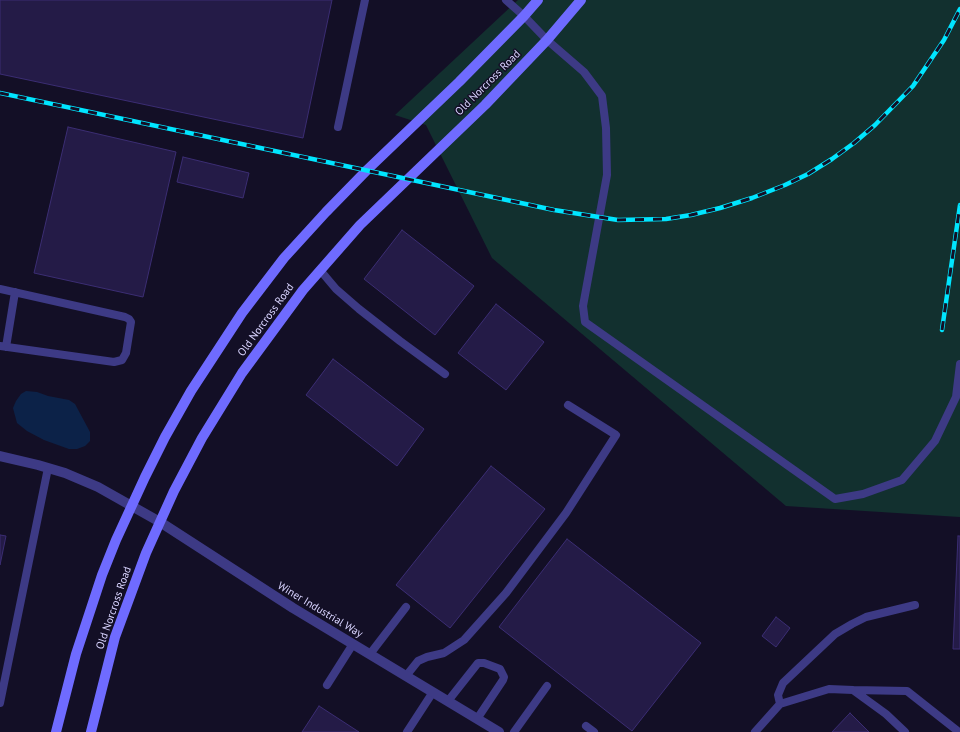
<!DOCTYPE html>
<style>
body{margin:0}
canvas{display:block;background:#130f26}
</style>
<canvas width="960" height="732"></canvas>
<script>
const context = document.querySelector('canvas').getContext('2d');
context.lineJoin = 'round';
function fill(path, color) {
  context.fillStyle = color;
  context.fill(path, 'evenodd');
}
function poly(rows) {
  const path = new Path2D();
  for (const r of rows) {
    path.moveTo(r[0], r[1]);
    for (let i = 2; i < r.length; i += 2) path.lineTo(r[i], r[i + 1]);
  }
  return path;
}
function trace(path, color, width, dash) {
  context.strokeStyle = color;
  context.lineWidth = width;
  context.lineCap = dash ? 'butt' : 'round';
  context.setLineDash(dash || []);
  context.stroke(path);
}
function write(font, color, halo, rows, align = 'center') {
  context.font = font + ' "PT Sans",sans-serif';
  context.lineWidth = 3;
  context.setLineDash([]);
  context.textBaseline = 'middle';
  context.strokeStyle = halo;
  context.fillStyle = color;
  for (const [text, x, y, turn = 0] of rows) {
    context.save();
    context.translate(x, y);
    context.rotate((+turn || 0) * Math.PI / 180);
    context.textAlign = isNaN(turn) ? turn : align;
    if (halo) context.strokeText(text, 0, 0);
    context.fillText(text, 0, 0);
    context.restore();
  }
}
const green = poly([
 [518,0,960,0,960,517,786,506,492,258,426,125,395,115]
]);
const water = poly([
 [26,391,37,392,48,396,69,400,75,404,90,432,90,441,85,446,77,449,69,449,44,440,27,431,17,423,13,408,16,401,21,394]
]);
const building = poly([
 [0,0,332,0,303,138,0,74,0,0],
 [68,127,176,152,143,297,34,273,68,127],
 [183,157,249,173,243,198,177,182,183,157],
 [402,230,474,286,435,335,364,279,402,230],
 [496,304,544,342,506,390,458,353,496,304],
 [333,359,424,429,397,466,306,395,333,359],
 [491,466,545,509,450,628,396,585,491,466],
 [0,535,6,536,0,565,0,535],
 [958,536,960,536,960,649,953,649,958,536],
 [567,539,701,643,632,731,499,627,567,539],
 [776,617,790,628,776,647,762,636,776,617],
 [319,706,359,732,302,732,319,706],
 [850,713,869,732,832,732,850,713]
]);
const service = poly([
 [506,0,524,16,547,40,584,72,602,96,606,128,607,175,583,306,585,322,835,499,863,494,902,480,935,441,956,397,960,364],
 [338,127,365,0],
 [320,270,336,289,359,309,400,341,445,374],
 [0,289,125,317,129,319,131,322,126,353,122,360,114,362,0,346],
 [6,347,15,292],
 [370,654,406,607],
 [406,676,418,661,427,657,444,653,464,640,506,593,566,513,616,435,568,405],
 [327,685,353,644],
 [853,690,907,691,959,732],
 [448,701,478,663,484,663,500,669,504,677,503,680,477,719],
 [0,703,48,468],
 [780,704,778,695,783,683,835,634,852,624,866,617,915,605],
 [586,726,594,732],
 [407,732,433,692],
 [514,732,547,686],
 [755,732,780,704,829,689,853,690,886,714,905,732]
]);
const minor = poly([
 [0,456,38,465,65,473,98,487,160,522,293,608,499,732]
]);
const secondary = poly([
 [56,732,76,654,102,575,116,540,145,477,165,437,191,391,242,313,284,258,326,212,367,170,459,82,524,16,538,0],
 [91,732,115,637,146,553,174,491,202,438,242,373,303,290,360,225,485,105,547,40,581,0]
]);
const rail = poly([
 [0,93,554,210,618,220,666,219,691,215,720,208,752,198,785,185,808,174,832,159,854,143,875,125,913,86,944,40,960,9],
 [942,330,960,205]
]);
const streetNames = [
 ["Old Norcross Road",488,83,-45],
 ["Old Norcross Road",266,320,-54],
 ["Old Norcross Road",114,608,-71],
 ["Winer Industrial Way",320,610,31]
];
fill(green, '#12302f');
fill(water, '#0c2248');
fill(building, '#241b47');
trace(building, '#3b2d73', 1);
trace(service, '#3d3a85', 8);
trace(minor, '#3d3a85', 10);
trace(secondary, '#6f6bff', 10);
trace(rail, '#00e5ff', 4.5);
trace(rail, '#130f26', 3, [9]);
write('11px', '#d9d4ff', '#130f26', streetNames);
</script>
